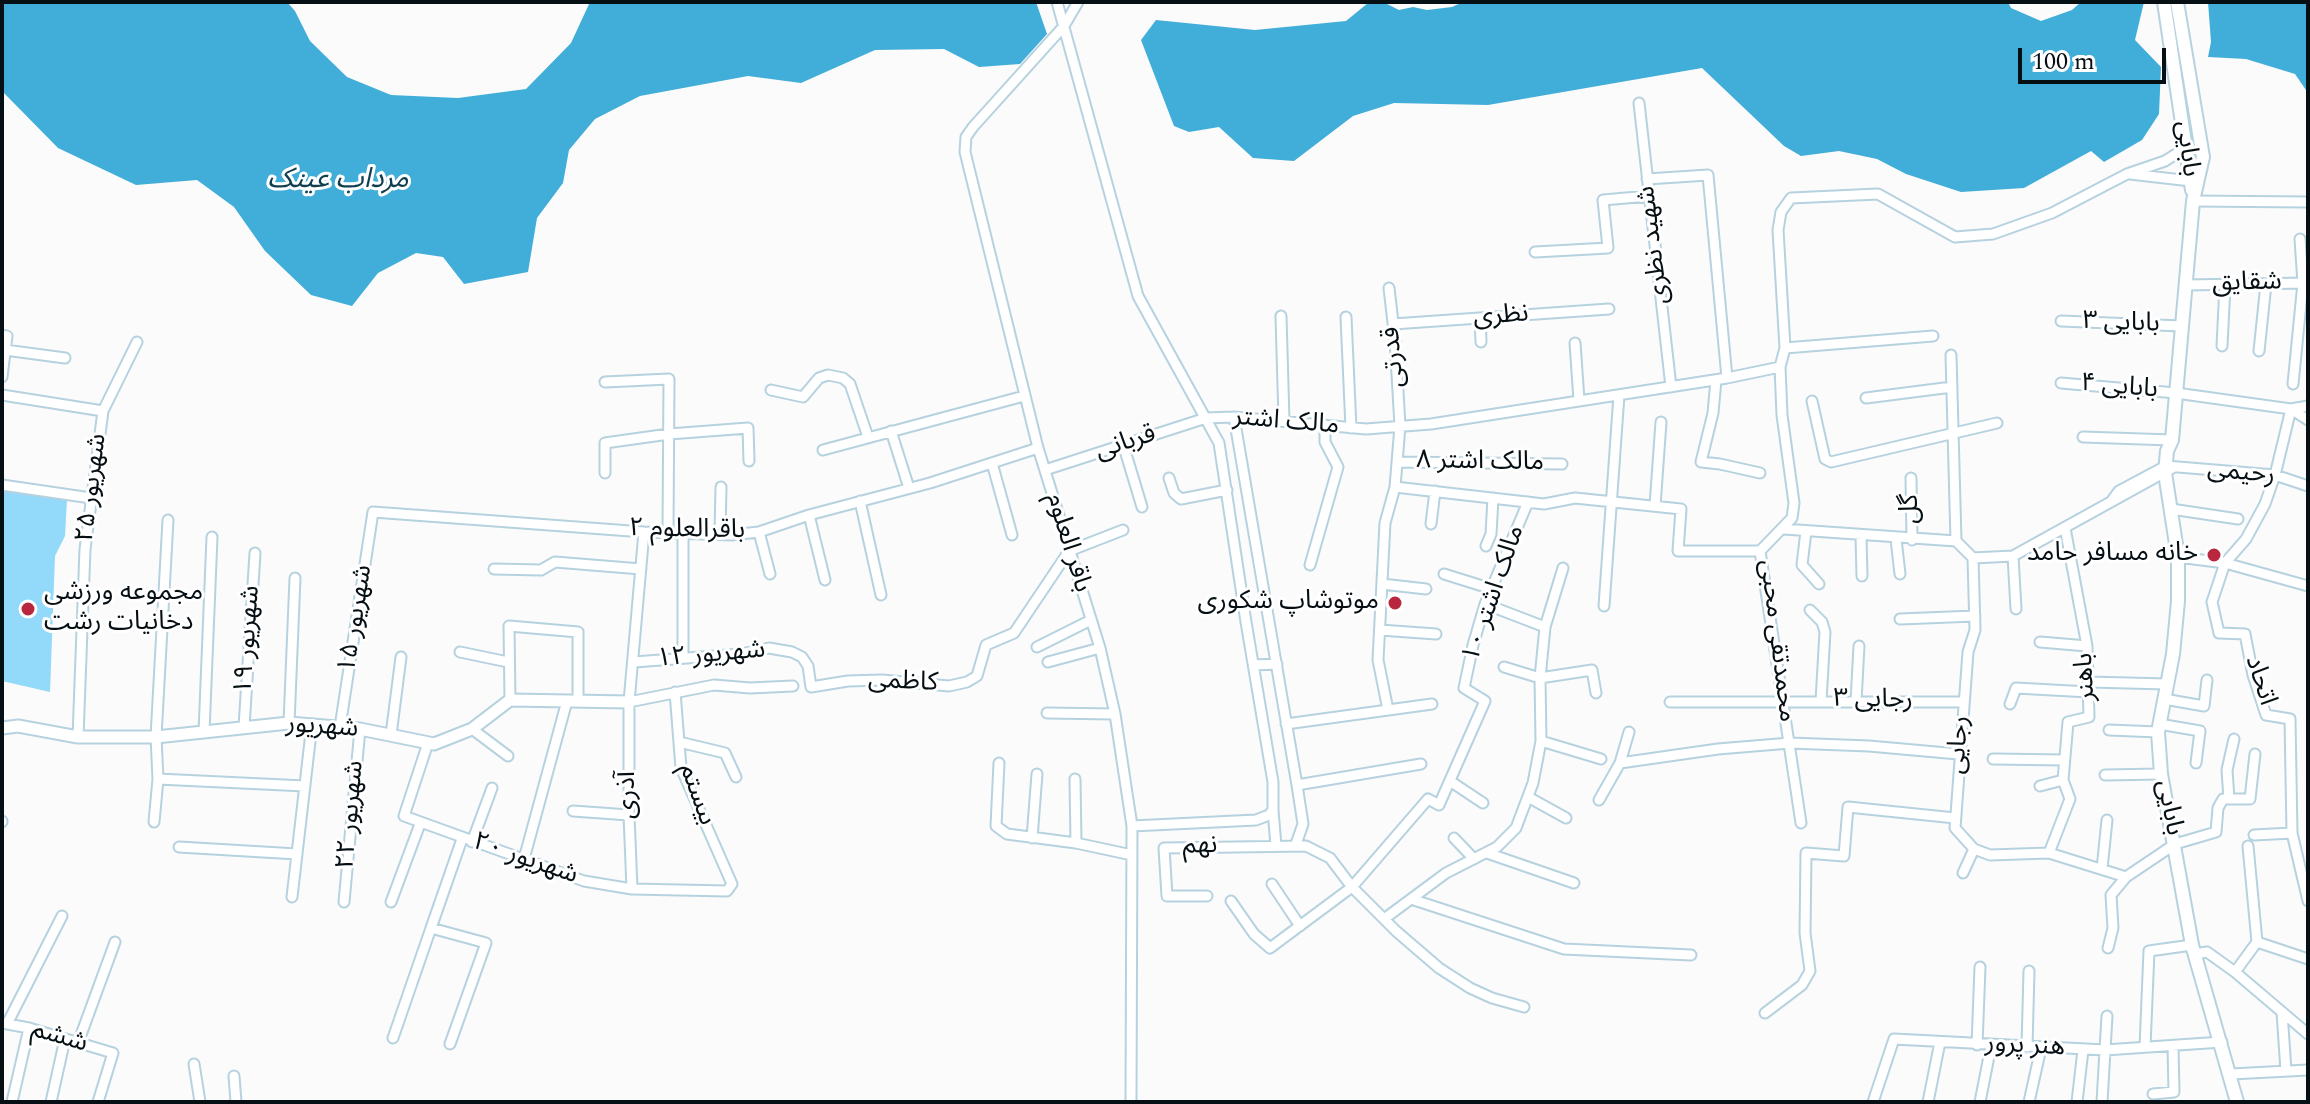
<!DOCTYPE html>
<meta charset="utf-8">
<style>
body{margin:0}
#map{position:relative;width:2310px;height:1104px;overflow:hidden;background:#fbfbfb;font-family:Spectral,serif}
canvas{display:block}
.frame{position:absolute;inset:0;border:4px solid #060f14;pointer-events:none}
.scale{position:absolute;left:2018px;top:48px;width:148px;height:36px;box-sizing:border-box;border:4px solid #060f14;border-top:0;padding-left:10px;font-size:24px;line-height:28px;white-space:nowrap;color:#060f14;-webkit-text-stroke:6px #fff;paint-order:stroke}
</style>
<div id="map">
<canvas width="2310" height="1104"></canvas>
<div class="frame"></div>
<div class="scale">100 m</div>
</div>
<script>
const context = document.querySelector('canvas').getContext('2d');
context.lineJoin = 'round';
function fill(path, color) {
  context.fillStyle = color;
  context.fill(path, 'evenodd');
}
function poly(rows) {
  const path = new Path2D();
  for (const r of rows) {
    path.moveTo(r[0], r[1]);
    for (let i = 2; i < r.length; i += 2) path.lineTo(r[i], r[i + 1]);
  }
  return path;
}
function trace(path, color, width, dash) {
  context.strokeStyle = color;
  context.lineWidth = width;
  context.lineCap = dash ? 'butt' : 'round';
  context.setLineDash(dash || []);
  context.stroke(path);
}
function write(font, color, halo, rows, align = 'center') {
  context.font = font + ' Spectral,"Noto Sans Arabic",serif';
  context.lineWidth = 6;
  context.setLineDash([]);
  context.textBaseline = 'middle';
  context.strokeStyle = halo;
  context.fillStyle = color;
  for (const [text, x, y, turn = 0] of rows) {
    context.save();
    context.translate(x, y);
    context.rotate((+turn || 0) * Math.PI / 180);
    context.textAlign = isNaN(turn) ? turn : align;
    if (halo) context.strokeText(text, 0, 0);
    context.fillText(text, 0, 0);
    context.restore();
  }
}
const green = poly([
 [2,491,67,500,65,536,55,556,50,692,2,681]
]);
const water = poly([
 [2,2,287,2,295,11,310,41,347,77,391,95,458,98,526,89,571,43,590,2,1036,2,1047,34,1020,64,979,67,944,49,875,50,801,83,748,76,640,96,595,119,569,150,563,183,537,218,528,272,464,284,443,257,416,253,378,273,352,306,311,295,265,251,234,207,197,180,136,185,58,148,2,91],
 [1463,2,2008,2,2011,8,2041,21,2072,10,2081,2,2144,2,2135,40,2161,67,2159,114,2142,140,2104,162,2091,151,2024,188,1961,192,1906,174,1877,159,1839,151,1801,156,1784,146,1702,68,1488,105,1394,103,1353,116,1294,161,1253,158,1219,127,1189,132,1174,126,1141,40,1156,20,1255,30,1346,21,1368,3,1387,4,1399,10,1413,7,1427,10,1452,7],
 [2208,2,2308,2,2308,93,2295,74,2246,59,2208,57,2211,42]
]);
const minor = poly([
 [1057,2,1138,296,1219,443,1246,622,1273,782,1273,810,1269,815,1256,820,1132,826],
 [1078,2,1064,26,973,127,966,137,965,152,1038,448,1100,648,1115,714,1132,826,1131,1102],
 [1639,103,1671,387],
 [2130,174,2191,181],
 [1647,179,1708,175,1727,378],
 [2193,201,2308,202],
 [1535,252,1608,248,1603,200,1649,196],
 [2185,285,2306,283],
 [1389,288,1395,340,1400,426,1395,487,1544,504,1575,498,1681,509,1678,551,1760,551],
 [1281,316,1284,421],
 [1346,317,1351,428],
 [1480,318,1481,342],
 [2061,321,2182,326],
 [1393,324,1609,309],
 [2,335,7,336,2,377],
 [1575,343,1579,400],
 [2222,346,2225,285],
 [1785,348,1933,336],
 [5,350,65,358],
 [2259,351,2266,284],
 [1951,355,1956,541],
 [1716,380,1713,413,1701,462,1720,464,1760,473],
 [605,382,669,379,668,532],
 [2061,383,2176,393,2291,409,2308,420],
 [2293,384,2303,283,2300,239],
 [771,390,803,397,819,378,828,375,843,378,850,384,868,437],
 [2,395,103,411],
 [1866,398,1952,387],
 [1812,401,1825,459,1831,462,1997,423],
 [2308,406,2291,409,2275,475,2265,504,2246,539,2225,563,2212,602,2219,633,2245,634,2253,675,2266,715,2290,719,2292,833,2308,901],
 [1234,417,1297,785,1303,824,1296,844],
 [891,431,909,488],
 [2083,437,2172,440],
 [1123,444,1142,507],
 [823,450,1024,396],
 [1399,462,1562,464],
 [992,463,1012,535],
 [1045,470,1206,418,1234,417,1366,429,1431,424,1727,378,1780,367],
 [605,473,605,443,669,434,748,428,749,461],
 [1169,478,1174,493,1181,499,1227,490],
 [1911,478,1912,540],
 [2,485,91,498],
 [2113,499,2119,491,2166,466,2275,475,2308,486],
 [860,501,881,595],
 [1655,506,1661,422],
 [2171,509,2238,519],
 [809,515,825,580],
 [1431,524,1435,491],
 [1784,529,1956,541,1973,558,2013,556,2174,467],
 [1806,531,1802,565,1819,584],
 [759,532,770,574],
 [720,534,721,487],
 [1861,536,1862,576],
 [1896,539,1900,574],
 [1486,546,1491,534,1493,498],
 [2013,556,2016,609],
 [2178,557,2225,563,2308,586],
 [1973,558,1975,630,1968,652,1955,828,1974,849,1990,855,2049,853,2126,877,2175,844,2216,832,2218,808,2223,799,2250,799,2255,754],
 [1310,565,1338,467,1325,442,1325,425],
 [494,569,541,570,555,562,641,569],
 [1444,574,1492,589],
 [1382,584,1426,589],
 [1485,604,1545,627],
 [1604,606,1619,395],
 [1810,610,1822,622,1825,632,1821,701],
 [1900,619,1975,616],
 [1380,630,1436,634],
 [2040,642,2087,646],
 [1037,647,1091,620],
 [460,652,508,662],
 [683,658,683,533],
 [634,662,741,654,769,648,792,652,802,657,808,666,811,687,848,681,882,680,949,686,967,682,977,676,986,645,1014,633,1069,551,1123,530],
 [1048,662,1100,648],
 [1254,665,1277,664],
 [1504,667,1540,678,1592,670,1596,693],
 [2089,682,2167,684],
 [2164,699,2204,706,2207,680],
 [510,700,509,626,578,632,578,701],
 [1856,701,1859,646],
 [629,702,714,685,750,688,793,686],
 [1670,702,1963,702],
 [2010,704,2016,688,2089,692],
 [1388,710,1378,660,1385,523,1395,487],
 [1047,713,1115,714],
 [289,723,295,578],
 [1286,724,1432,704],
 [2159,724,2200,731,2196,763],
 [244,727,255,553],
 [340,727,373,512,644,532,731,535,759,532,809,515,930,483,1038,448],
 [472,729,508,756],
 [2109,730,2158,732],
 [204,732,212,537],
 [391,735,401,657],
 [78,737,85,549,103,411,137,342],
 [1541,741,1601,759],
 [679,742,725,753,736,777],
 [428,743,404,816,584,881,632,889,727,891,732,884,681,768,675,692],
 [1993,759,2064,760],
 [999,763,996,826,1007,834,1076,843,1132,855],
 [1620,763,1718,749,1790,743,1869,746,1958,754],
 [2105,775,2161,774],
 [158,779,305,786],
 [1075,779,1076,843],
 [1450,781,1483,803],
 [1297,785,1421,764],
 [2040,786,2063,780],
 [1528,797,1566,818],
 [2229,799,2227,770,2234,739],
 [1599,800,1620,763,1629,732],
 [1273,810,1276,846],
 [573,811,629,815],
 [2,821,2,822],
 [154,822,158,779,156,737,168,520],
 [1801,823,1760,551,1792,518,1794,503,1782,415,1780,367,1785,348,1778,230,1781,212,1791,198,1878,194,1955,237,1993,234,2052,213,2127,174,2165,161,2187,147],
 [2254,835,2292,833],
 [1032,838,1037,774],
 [1454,838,1474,859],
 [472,842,492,788],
 [179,847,297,854],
 [1487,853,1574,883],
 [2049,853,2070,799,2063,780,2068,722,2089,717,2087,646,2065,528],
 [524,859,567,701],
 [2102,869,2107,820],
 [1963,873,1974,849],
 [1272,884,1300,926],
 [632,889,629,815,629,702,644,532],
 [1207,896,1167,896,1164,848,1306,846,1330,858,1352,887,1396,931,1439,968,1470,988,1492,998,1524,1007],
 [292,897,312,724],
 [1411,899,1564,949,1691,955],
 [1231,901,1254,934,1270,948,1352,887,1428,799,1439,805,1485,701,1464,688,1473,645,1485,604,1528,502],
 [344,902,360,729],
 [391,902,420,824],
 [1384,919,1446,873,1497,847,1516,828,1533,783,1541,741,1540,678,1545,627,1563,568],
 [2257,942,2308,959],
 [2108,948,2113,928,2111,895,2126,877],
 [2195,954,2207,952,2235,972,2308,1034],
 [2235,972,2257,942,2248,846],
 [2282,1012,2286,1071],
 [1765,1013,1802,985,1810,971,1805,933,1806,853,1844,856,1848,807,1955,818],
 [2,1023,29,1028,113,1053,98,1102],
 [7,1024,62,916],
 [393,1038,431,928],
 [78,1043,115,942],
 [450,1044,486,943,431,928,462,839],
 [1977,1045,1980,967],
 [2027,1047,2029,971],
 [2145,1047,2149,951,2192,945],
 [194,1064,200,1102],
 [2231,1074,2308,1070],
 [234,1076,236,1102],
 [2153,1094,2174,1092,2173,1046],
 [12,1102,29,1028],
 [51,1102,65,1039],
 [1873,1102,1894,1039,2105,1050,2222,1042],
 [1928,1102,1940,1042],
 [1980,1102,1991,1046],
 [2029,1102,2041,1048],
 [2077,1102,2083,1050],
 [2102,1102,2107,1016]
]);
const tertiary = poly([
 [2,728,18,726,78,737,156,737,289,723,360,729,434,744,472,729,510,700,629,702]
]);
const secondary = poly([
 [2164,2,2192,190],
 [2177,2,2203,157,2193,201,2172,440,2167,451,2165,473,2178,557,2178,601,2173,654,2158,732,2161,774,2192,945,2237,1102]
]);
const markers = [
 [2214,555,8,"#b8273d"],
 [1395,603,8,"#b8273d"],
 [28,609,8,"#b8273d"]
];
const streetNames = [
 ["بابایی",2186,149,83],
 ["شهید نظری",1655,245,-97],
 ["شقایق",2247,284,-1],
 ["نظری",1501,317,-4],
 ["بابایی ۳",2121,324,2],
 ["قدرتی",1395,357,-95],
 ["بابایی ۴",2119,388,5],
 ["مالک اشتر",1286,423,5],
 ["قربانی",1126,444,-18],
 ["مالک اشتر ۸",1480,463,1],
 ["رحیمی",2241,474,6],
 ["شهریور ۲۵",93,488,-83],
 ["گل",1912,509,-90],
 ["باقرالعلوم ۲",687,531,1],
 ["باقر العلوم",1067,543,73],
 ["مالک اشتر ۱۰",1495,594,-71],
 ["شهریور ۱۵",357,619,-81],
 ["شهریور ۱۹",249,640,-86],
 ["محمدتقی محبی",1776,641,83],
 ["شهریور ۱۲",711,656,-5],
 ["باهنر",2087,677,-93],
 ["اتحاد",2259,681,72],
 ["کاظمی",903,683,3],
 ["رجایی ۳",1873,701,1],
 ["شهریور",322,728,4],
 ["رجایی",1960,745,-86],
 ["آذری",629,795,-90],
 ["بیستم",696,795,70],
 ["بابایی",2168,808,79],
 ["شهریور ۲۲",352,815,-85],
 ["نهم",1200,847,-1],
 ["شهریور ۲۰",525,860,19],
 ["ششم",59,1038,16],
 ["هنر پرور",2025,1047,3]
];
const poiNames = [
 ["خانه مسافر حامد",2198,555],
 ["مجموعه ورزشی",44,594,"left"],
 ["دخانیات رشت",44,624,"left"],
 ["موتوشاپ شکوری",1379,603]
];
const waterNames = [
 ["مرداب عینک",338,182]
];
fill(green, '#93d9fa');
fill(water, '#41add9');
trace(minor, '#b6d2df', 13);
trace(tertiary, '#b6d2df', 15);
trace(secondary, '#b6d2df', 16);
trace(minor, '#fff', 9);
trace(tertiary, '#fff', 11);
trace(secondary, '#fff', 12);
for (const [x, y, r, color] of markers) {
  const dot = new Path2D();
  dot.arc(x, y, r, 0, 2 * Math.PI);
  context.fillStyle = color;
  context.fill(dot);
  trace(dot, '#fff', 3);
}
write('26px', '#060f14', '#fff', streetNames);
write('26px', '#060f14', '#fff', poiNames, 'right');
write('italic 28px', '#0f3e50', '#fff', waterNames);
</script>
